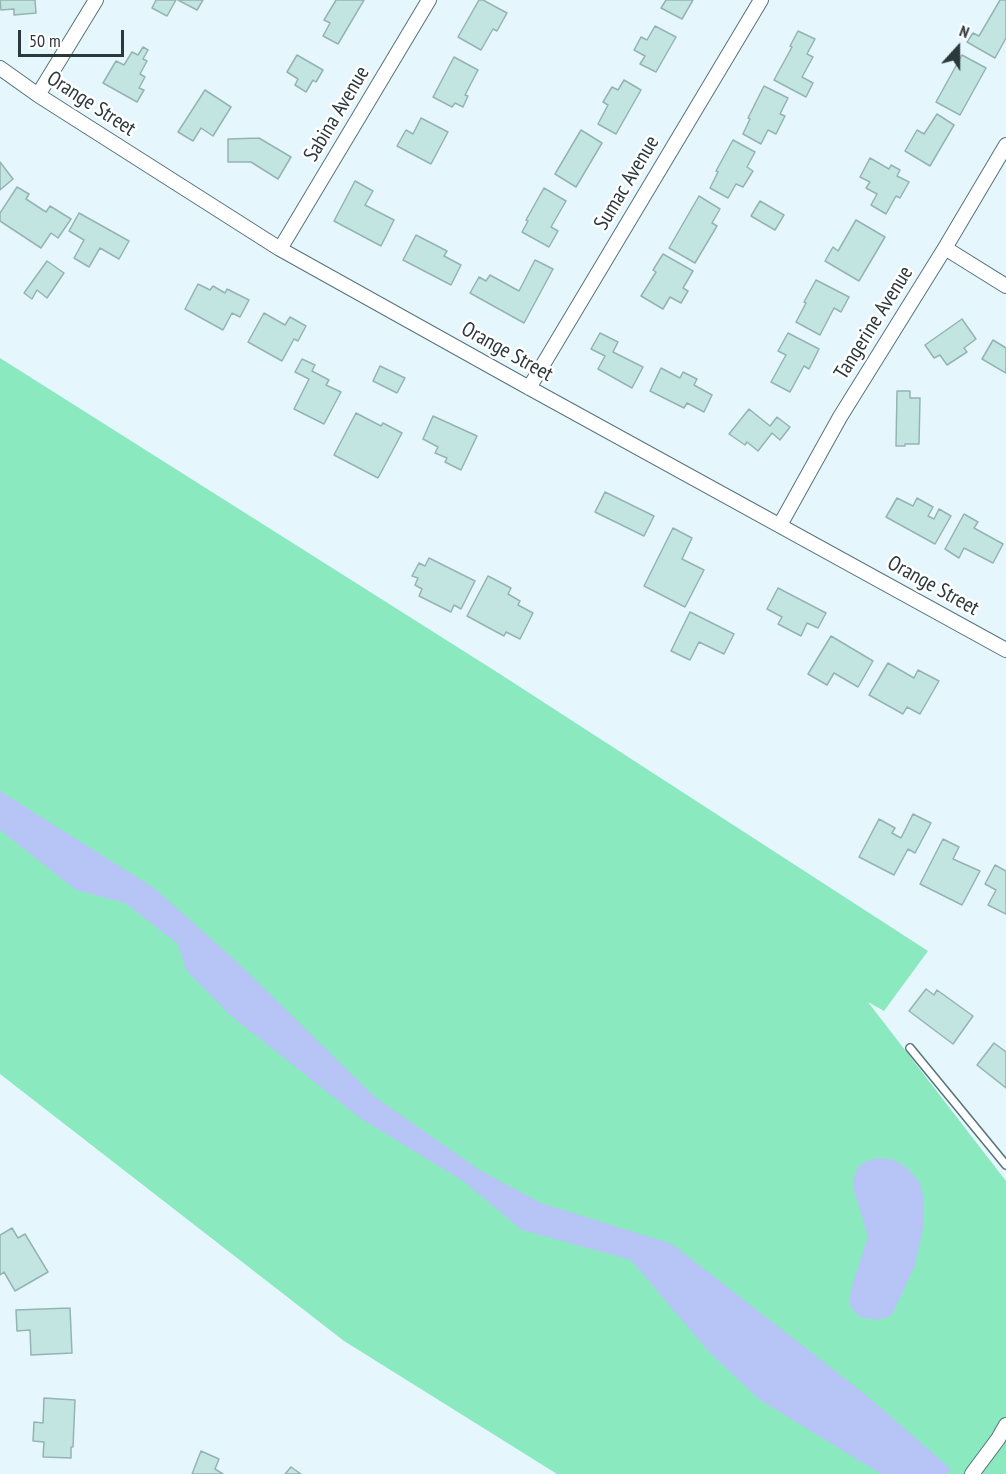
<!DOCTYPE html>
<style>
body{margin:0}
#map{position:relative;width:1006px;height:1474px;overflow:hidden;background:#e5f7fd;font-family:"PT Sans Narrow",sans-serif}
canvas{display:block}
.north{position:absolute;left:928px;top:18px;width:60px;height:60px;-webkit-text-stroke:4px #fff;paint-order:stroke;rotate:21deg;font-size:16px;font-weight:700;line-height:24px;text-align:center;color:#2c393c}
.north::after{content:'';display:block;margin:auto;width:21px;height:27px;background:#2c393c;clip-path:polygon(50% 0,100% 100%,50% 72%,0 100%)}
.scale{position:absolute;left:18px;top:30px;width:106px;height:27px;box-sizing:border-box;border:3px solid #2c393c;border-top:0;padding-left:8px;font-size:18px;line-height:21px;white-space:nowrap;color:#2c393c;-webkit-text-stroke:4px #fff;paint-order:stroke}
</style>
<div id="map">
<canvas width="1006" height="1474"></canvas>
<div class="north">N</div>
<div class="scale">50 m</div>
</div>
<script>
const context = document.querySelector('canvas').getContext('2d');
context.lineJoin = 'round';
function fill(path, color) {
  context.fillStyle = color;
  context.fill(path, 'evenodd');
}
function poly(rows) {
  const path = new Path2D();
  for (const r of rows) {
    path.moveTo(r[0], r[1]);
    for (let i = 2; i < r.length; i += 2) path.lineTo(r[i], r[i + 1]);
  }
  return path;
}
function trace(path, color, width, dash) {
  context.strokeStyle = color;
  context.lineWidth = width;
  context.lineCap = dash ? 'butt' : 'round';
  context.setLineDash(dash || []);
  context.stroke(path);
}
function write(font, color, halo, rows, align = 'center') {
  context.font = font + ' "PT Sans Narrow",sans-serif';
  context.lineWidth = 5;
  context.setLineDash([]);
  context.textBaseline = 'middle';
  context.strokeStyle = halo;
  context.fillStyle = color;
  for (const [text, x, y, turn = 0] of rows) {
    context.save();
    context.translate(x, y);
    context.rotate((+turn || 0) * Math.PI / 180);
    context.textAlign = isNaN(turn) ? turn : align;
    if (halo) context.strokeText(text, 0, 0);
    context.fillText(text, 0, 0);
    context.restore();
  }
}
const green = poly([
 [0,358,500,674,928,951,884,1011,868,1002,1006,1181,1006,1474,557,1474,344,1341,0,1074]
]);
const water = poly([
 [0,791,154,888,235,960,375,1097,481,1171,541,1203,672,1244,866,1395,951,1469,947,1474,881,1474,760,1400,709,1352,631,1260,522,1230,463,1181,360,1118,230,1015,186,970,178,944,125,903,76,890,0,830],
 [880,1158,894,1160,906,1167,919,1181,924,1198,924,1223,915,1265,905,1287,891,1316,877,1320,860,1317,852,1309,849,1302,852,1286,868,1237,854,1191,853,1183,854,1176,859,1166,869,1160]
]);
const building = poly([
 [0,0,35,0,36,13,14,15,14,9,1,10,0,0],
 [156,0,176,0,167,16,152,8,156,0],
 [178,0,203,0,197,10,178,0],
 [336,0,364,0,338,44,323,36,330,23,324,20,336,0],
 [479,0,483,0,507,13,497,31,493,29,481,50,458,37,479,0],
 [666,0,693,0,682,19,661,8,666,0],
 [1000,0,1006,0,1006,38,995,58,967,42,973,33,979,36,1000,0],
 [655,26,676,37,656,72,640,64,645,56,634,50,641,37,647,40,655,26],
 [798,31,815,39,807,54,813,57,802,77,813,83,806,97,774,80,792,47,790,46,798,31],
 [143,47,148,50,143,59,147,61,140,74,145,77,139,88,144,90,137,102,103,83,116,61,124,65,132,52,138,55,143,47],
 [297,55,323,70,316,82,313,80,306,92,295,85,298,79,287,72,297,55],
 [962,55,986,68,960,115,936,102,962,55],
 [454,57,478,70,465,95,468,96,463,107,455,103,452,107,433,97,454,57],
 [624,80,641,90,616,134,598,124,608,105,603,102,612,87,618,90,624,80],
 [764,86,788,98,780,114,785,116,776,134,768,130,761,144,743,134,750,119,748,118,764,86],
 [205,90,231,107,213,136,201,128,193,141,178,132,205,90],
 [937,114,954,125,930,166,905,151,917,130,924,134,937,114],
 [421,118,448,132,431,164,397,146,406,130,413,134,421,118],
 [581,130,602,143,576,187,555,174,581,130],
 [259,138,291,157,278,179,251,162,228,162,228,139,259,138],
 [733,140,755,152,747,167,753,171,743,187,736,184,728,198,710,188,718,172,716,171,733,140],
 [870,158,889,169,891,165,900,170,897,176,909,182,900,198,896,196,886,214,871,205,877,194,866,188,870,182,860,177,870,158],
 [0,162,13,179,0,190,0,162],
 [355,181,373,191,365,205,394,220,381,246,334,221,355,181],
 [17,187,29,194,26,199,46,212,50,206,71,219,58,238,51,233,41,248,0,221,0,213,17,187],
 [544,188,566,201,551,227,558,231,549,247,522,232,528,221,526,220,544,188],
 [699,196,720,209,712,223,717,226,695,263,669,248,699,196],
 [760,201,784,215,775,230,751,216,760,201],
 [79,213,129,241,119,259,100,248,89,267,74,258,84,240,69,231,79,213],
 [856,220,885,237,859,281,825,261,833,247,838,251,856,220],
 [416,235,447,251,444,256,461,265,451,285,403,260,416,235],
 [663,254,693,271,683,288,688,291,681,303,670,297,663,309,641,296,656,272,653,270,663,254],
 [535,260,553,269,524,323,470,293,479,277,486,281,490,275,519,291,535,260],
 [47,261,64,273,47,298,37,290,32,299,24,293,47,261],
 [816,280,849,297,841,312,834,308,820,335,796,322,806,303,804,302,816,280],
 [198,284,210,290,213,286,225,293,227,289,249,300,240,317,232,313,223,330,185,309,198,284],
 [264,313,285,325,290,317,306,326,298,341,294,339,282,361,248,342,264,313],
 [962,319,976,339,964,348,967,352,947,365,940,355,934,358,925,345,962,319],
 [600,333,618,342,613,352,643,367,632,388,598,369,605,356,591,349,600,333],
 [788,333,819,349,809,369,804,366,790,392,771,382,786,355,778,351,788,333],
 [993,340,1006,348,1006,373,982,359,993,340],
 [302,359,315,365,312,371,329,380,326,385,341,392,324,424,294,409,309,379,295,372,302,359],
 [380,366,405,378,397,393,373,381,380,366],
 [661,368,680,378,683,372,697,379,694,385,712,395,704,412,687,403,684,408,650,391,661,368],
 [897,391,910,391,910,398,920,398,919,444,905,444,905,446,896,446,897,391],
 [749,409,770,426,777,417,790,427,780,440,772,433,758,451,747,442,745,445,729,434,749,409],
 [356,413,381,426,383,423,402,433,378,478,334,455,356,413],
 [433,416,477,436,461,470,445,462,447,458,435,453,438,447,423,439,433,416],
 [605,492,654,516,644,536,595,512,605,492],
 [897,498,913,506,917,498,933,507,928,516,934,519,939,509,951,516,935,544,886,517,897,498],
 [964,514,978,522,974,528,1003,544,993,563,964,548,959,558,945,549,964,514],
 [673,528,692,538,682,559,704,570,685,607,644,586,673,528],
 [429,558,475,581,461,609,454,605,451,612,419,596,422,589,415,585,418,578,412,576,419,563,425,566,429,558],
 [488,576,511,588,508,594,520,601,518,605,533,613,520,639,506,632,504,636,467,616,488,576],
 [778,588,826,613,818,628,807,623,801,636,778,624,782,617,767,609,778,588],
 [690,612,734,634,724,654,699,642,690,660,671,651,690,612],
 [831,636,873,661,858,687,834,673,827,685,808,674,831,636],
 [888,663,914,678,918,670,939,681,920,714,907,707,903,714,869,695,888,663],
 [913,814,931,823,915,853,908,849,894,875,859,857,879,819,895,828,892,833,901,838,913,814],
 [943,839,959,847,953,859,980,871,962,905,920,884,943,839],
 [995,865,1006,871,1006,914,988,905,996,890,985,884,995,865],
 [926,989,934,995,937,990,973,1016,953,1044,909,1011,926,989],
 [994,1043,1006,1052,1006,1088,977,1065,994,1043],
 [12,1228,18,1238,25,1234,48,1272,15,1291,4,1272,0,1275,0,1235,12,1228],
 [70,1308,72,1353,31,1355,30,1330,17,1331,16,1310,70,1308],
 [44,1398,75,1400,73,1447,71,1447,71,1458,43,1457,44,1442,33,1441,34,1422,43,1423,44,1398],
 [201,1451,219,1459,215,1469,223,1474,192,1474,201,1451],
 [291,1467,301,1474,285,1474,291,1467]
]);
const service = poly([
 [910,1048,1006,1165]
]);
const minor = poly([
 [0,68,38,95,280,249,524,385,1006,650],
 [38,95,96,0],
 [945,248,1006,286],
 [280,249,429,0],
 [529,388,761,0],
 [780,525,840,417,945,248,1006,145],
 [972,1474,998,1439,1006,1425]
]);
const streetNames = [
 ["Orange Street",91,104,33],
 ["Sabina Avenue",337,114,-59],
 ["Sumac Avenue",627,183,-59],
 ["Tangerine Avenue",874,323,-58],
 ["Orange Street",507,352,29],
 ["Orange Street",933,586,29]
];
fill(green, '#8be9c0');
fill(water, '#b7c4f6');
fill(building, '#c3e5e2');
trace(building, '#94b4b2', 1.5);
trace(service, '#57737c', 10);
trace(minor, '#57737c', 16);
trace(service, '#fff', 7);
trace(minor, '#fff', 14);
write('21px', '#2c393c', '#fff', streetNames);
</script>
